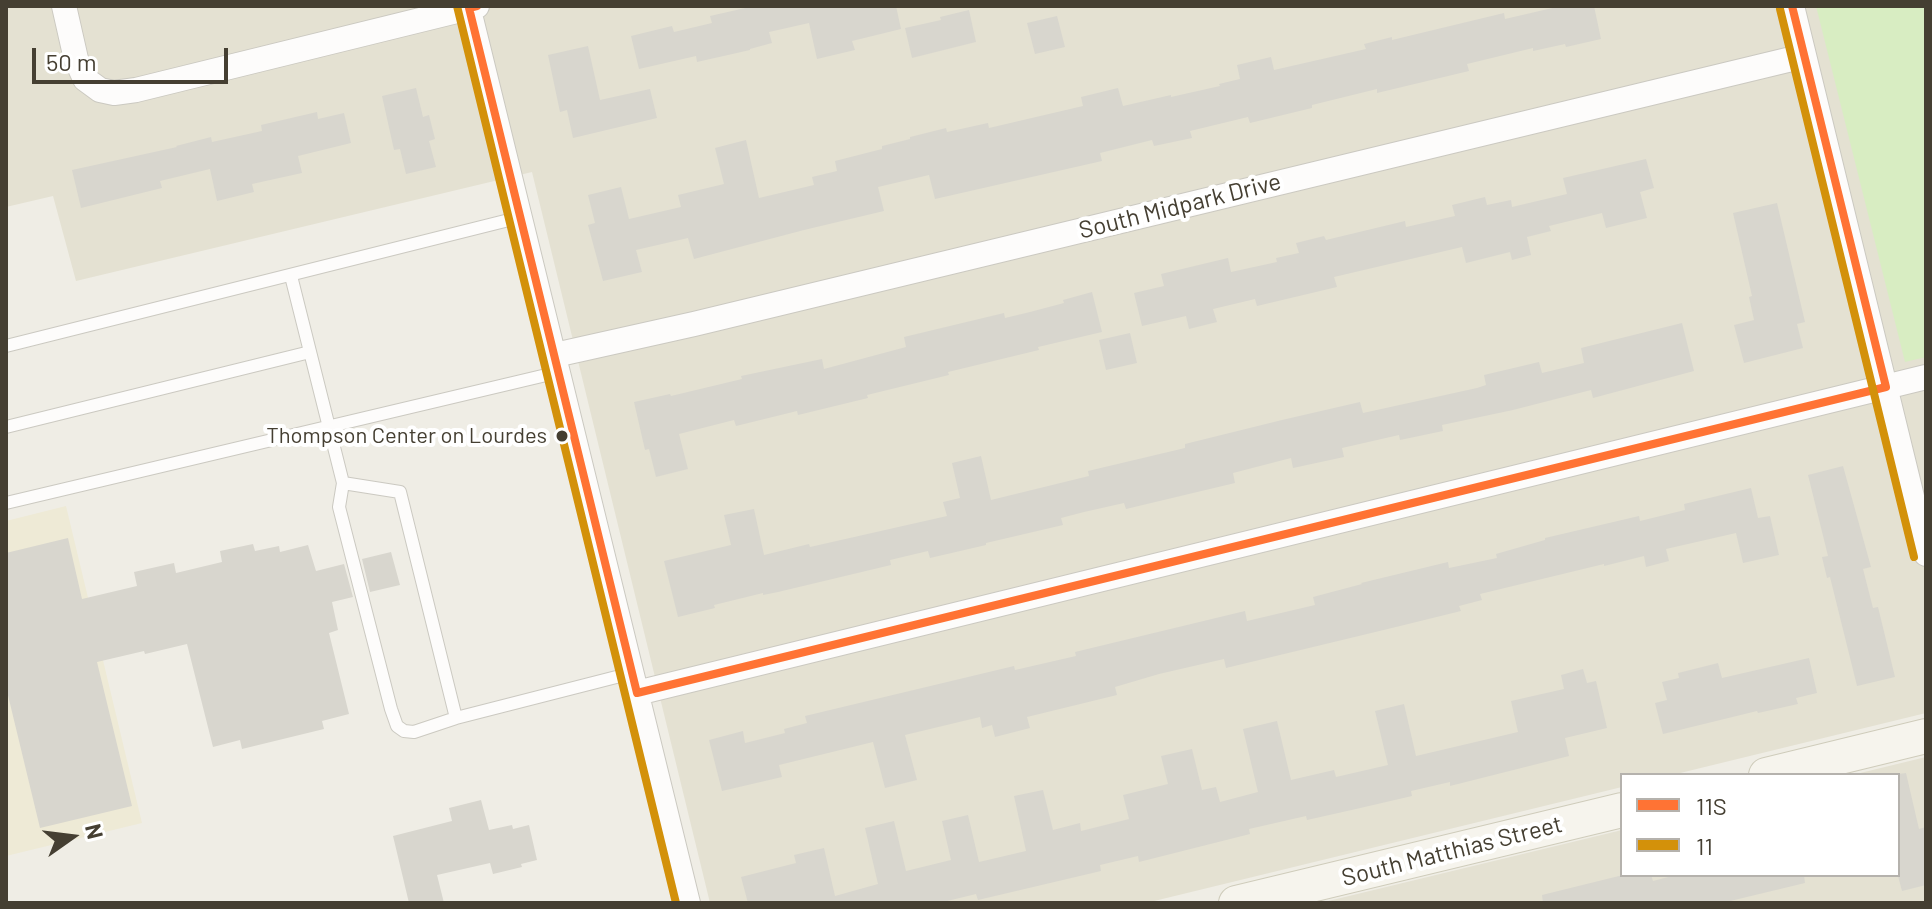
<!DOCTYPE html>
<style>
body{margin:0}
#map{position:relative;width:1932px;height:909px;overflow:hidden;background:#efede5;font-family:Barlow,sans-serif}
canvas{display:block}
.frame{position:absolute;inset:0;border:8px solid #453f32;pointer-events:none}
.legend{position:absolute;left:1620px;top:773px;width:280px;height:104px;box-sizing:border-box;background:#fff;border:2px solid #b5b2ad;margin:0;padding:10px 14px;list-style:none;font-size:24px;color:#453f32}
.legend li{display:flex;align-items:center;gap:16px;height:40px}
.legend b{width:40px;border:2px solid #b5b2ad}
.north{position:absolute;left:32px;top:797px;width:80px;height:80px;-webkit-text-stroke:6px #fff;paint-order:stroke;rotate:76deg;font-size:22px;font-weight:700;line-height:32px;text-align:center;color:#453f32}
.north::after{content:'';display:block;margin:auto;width:28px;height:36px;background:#453f32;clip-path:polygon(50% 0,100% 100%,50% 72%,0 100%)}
.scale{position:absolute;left:32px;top:48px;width:196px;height:36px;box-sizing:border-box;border:4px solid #453f32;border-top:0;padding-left:10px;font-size:24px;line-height:28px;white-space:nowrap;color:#453f32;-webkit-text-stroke:6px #fff;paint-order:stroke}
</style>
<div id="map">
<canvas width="1932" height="909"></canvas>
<div class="frame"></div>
<ul class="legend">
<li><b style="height:10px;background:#ff7334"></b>11S</li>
<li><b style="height:10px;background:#d3910a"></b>11</li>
</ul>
<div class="north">N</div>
<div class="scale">50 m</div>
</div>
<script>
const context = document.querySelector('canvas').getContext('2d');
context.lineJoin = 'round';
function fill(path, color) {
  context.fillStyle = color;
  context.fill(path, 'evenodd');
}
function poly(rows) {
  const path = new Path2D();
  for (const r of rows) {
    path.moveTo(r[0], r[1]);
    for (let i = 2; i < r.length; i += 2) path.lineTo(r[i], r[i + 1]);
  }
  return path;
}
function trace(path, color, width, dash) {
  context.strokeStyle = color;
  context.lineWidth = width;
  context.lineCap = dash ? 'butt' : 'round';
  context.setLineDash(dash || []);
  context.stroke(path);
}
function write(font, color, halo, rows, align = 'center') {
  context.font = font + ' Barlow,sans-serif';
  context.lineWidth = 8;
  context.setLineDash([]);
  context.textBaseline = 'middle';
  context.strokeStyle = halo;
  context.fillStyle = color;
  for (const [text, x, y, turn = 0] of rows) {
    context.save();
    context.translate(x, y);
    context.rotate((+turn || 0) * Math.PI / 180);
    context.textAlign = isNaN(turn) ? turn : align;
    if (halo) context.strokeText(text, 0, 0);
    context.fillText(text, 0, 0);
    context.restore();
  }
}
const residential = poly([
 [6,6,1926,6,1926,713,1672,775,1622,775,1622,787,1146,903,710,903,532,172,76,281,53,196,6,207],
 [1926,757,1926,903,1320,903,1622,830,1622,875,1898,875,1898,775,1852,775]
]);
const education = poly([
 [66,506,142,823,6,856,6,521]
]);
const green = poly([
 [1816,6,1926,6,1926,357,1905,362]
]);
const building = poly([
 [754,6,896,6,901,29,852,41,855,50,817,59,809,23,769,32,772,43,750,49,750,50,697,62,696,56,639,69,631,36,672,26,674,32,712,23,710,16],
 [1561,6,1594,6,1601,39,1566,47,1565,44,1533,51,1533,48,1467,64,1469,71,1377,93,1377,89,1312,105,1312,108,1250,123,1248,117,1190,131,1192,138,1154,146,1152,140,1100,153,1102,161,935,199,929,175,878,187,884,211,804,230,694,259,688,238,636,250,642,272,603,281,588,225,595,223,588,195,621,187,629,219,681,207,678,195,724,184,715,148,746,140,759,198,814,185,812,177,837,171,835,161,882,149,882,146,910,139,910,137,946,128,947,132,988,123,989,128,1083,106,1081,97,1118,88,1123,106,1171,95,1171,97,1220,86,1219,84,1240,79,1237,65,1271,57,1274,70,1366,49,1364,44,1392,37,1392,40,1504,13,1505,19],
 [969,10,976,42,912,58,905,28,941,20,940,17],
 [1057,16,1065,47,1035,54,1027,23],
 [588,46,600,100,650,89,657,118,573,138,567,110,560,112,548,55],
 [416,88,423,117,429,115,435,139,429,141,436,167,406,174,400,149,394,150,382,96],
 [317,112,318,119,344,113,351,143,298,156,302,173,252,184,254,192,217,201,210,169,160,181,162,188,81,208,72,170,177,147,176,146,211,137,212,142,262,131,261,125],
 [1646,159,1654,188,1640,192,1647,218,1606,228,1602,213,1549,226,1551,231,1527,237,1531,255,1512,260,1510,252,1466,263,1462,247,1334,277,1337,287,1257,306,1255,299,1213,309,1217,322,1189,329,1186,316,1142,326,1134,293,1164,286,1161,274,1228,258,1231,272,1277,262,1276,258,1299,253,1296,243,1324,236,1326,240,1405,221,1406,227,1455,216,1452,205,1485,197,1487,205,1511,200,1512,207,1567,194,1563,178],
 [1777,203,1805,322,1797,324,1803,348,1744,363,1734,325,1754,320,1749,297,1752,296,1733,213],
 [1092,292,1102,332,1038,347,1039,350,948,372,949,375,867,395,868,398,798,415,797,411,736,426,734,420,679,434,688,469,656,477,649,449,645,450,634,402,670,394,671,396,742,379,741,376,822,359,824,369,906,347,904,337,1004,313,1005,318,1030,312,1064,303,1063,300],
 [1682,323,1694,371,1593,398,1591,390,1513,410,1442,425,1443,431,1400,440,1399,435,1342,448,1344,457,1293,468,1291,458,1233,473,1235,483,1126,509,1124,503,1084,512,1061,518,1063,525,986,543,986,545,930,558,928,551,890,560,891,565,778,592,763,595,763,593,714,605,715,608,678,617,664,561,731,545,724,515,754,509,764,555,809,544,810,547,947,516,943,502,960,498,952,463,981,456,991,500,1089,476,1088,471,1185,448,1185,444,1282,420,1360,402,1363,413,1477,388,1486,385,1484,375,1539,362,1542,373,1584,363,1581,348],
 [1130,333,1137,363,1106,370,1099,340],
 [1843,466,1871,567,1863,569,1873,608,1878,607,1895,677,1857,686,1830,577,1827,578,1822,557,1828,556,1808,475],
 [1751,488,1758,518,1770,516,1779,555,1743,563,1736,533,1666,549,1669,561,1646,567,1644,556,1604,566,1604,564,1480,594,1482,600,1459,606,1461,611,1396,627,1226,668,1224,659,1159,674,1115,687,1117,695,1027,717,1030,728,995,737,992,725,982,728,980,717,905,735,917,780,885,788,873,742,779,765,782,777,722,791,709,740,743,731,745,743,785,733,784,729,807,723,805,716,1014,666,1015,670,1076,656,1075,652,1245,611,1247,621,1315,605,1313,597,1362,584,1361,583,1448,562,1449,568,1497,558,1496,554,1545,540,1545,538,1639,516,1640,521,1685,510,1684,504],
 [68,538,82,599,137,586,134,572,174,563,176,573,222,562,220,551,253,544,255,551,279,546,280,552,308,545,316,571,344,564,353,597,332,602,338,630,329,633,349,714,322,721,324,729,242,749,240,740,213,747,187,644,145,654,144,651,97,662,132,806,40,828,6,687,6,553],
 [391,552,400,585,370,592,362,559],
 [1809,658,1817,693,1796,698,1798,704,1758,713,1757,711,1663,734,1655,703,1667,700,1662,682,1679,678,1678,673,1718,663,1722,678],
 [1583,669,1587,683,1596,681,1607,728,1565,738,1569,756,1450,786,1450,782,1411,791,1412,796,1356,809,1307,820,1306,816,1249,829,1250,834,1139,862,1138,856,1100,865,1101,871,978,900,976,894,939,903,748,903,741,877,796,863,794,855,824,848,835,896,878,884,865,828,894,821,906,871,951,860,942,821,968,815,979,862,1026,851,1014,796,1043,790,1053,830,1080,823,1081,831,1129,819,1123,795,1168,784,1161,756,1192,749,1202,790,1216,787,1220,802,1258,792,1243,729,1277,721,1291,780,1334,770,1336,777,1388,765,1375,711,1404,704,1416,756,1518,732,1511,701,1564,689,1561,675],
 [1906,773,1919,829,1926,827,1926,885,1902,891,1898,876,1898,774],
 [481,800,489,830,512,825,513,829,529,825,537,860,521,864,522,867,493,874,490,863,437,875,444,903,409,903,393,836,452,821,449,808],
 [1623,875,1651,875,1653,881,1676,875,1804,875,1805,883,1722,903,1543,903,1542,895]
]);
const lane = poly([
 [291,276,343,483,400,492,456,718,632,673],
 [6,346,521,217],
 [6,427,310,352],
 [343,483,339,507,391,709,397,726,404,731,414,732,456,718],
 [6,503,559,372]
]);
const street = poly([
 [64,6,76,59,85,79,100,90,114,93,136,90,477,6],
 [468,6,688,903],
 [1792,6,1926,554],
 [555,355,694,324,1804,56],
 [637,693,1926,377]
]);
const secondary = poly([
 [1766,775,1926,736],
 [1236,903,1622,810]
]);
const bus1 = poly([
 [477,6,469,8,637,693,1886,387,1792,6]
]);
const bus2 = poly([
 [457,6,676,903],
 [1780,9,1914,557]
]);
const markers = [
 [562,436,7,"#453f32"]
];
const busNames = [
 ["Thompson Center on Lourdes",547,436]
];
const streetNames = [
 ["South Midpark Drive",1180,206,-14],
 ["South Matthias Street",1452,851,-14]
];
fill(residential, '#e4e1d2');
fill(education, '#eeead6');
fill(green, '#d8edc2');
fill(building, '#d8d6ce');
trace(lane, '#cbc9c1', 14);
trace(street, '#cbc9c1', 26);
trace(secondary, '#cfccbb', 36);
trace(lane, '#fdfcfb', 12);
trace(street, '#fdfcfb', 24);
trace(secondary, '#f6f4ed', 34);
trace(bus1, '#ff7334', 8);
trace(bus2, '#d3910a', 8);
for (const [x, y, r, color] of markers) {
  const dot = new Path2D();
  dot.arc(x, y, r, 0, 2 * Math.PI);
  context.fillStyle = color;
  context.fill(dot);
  trace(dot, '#fff', 3);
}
write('22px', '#453f32', '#fff', busNames, 'right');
write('24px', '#453f32', '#fff', streetNames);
</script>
